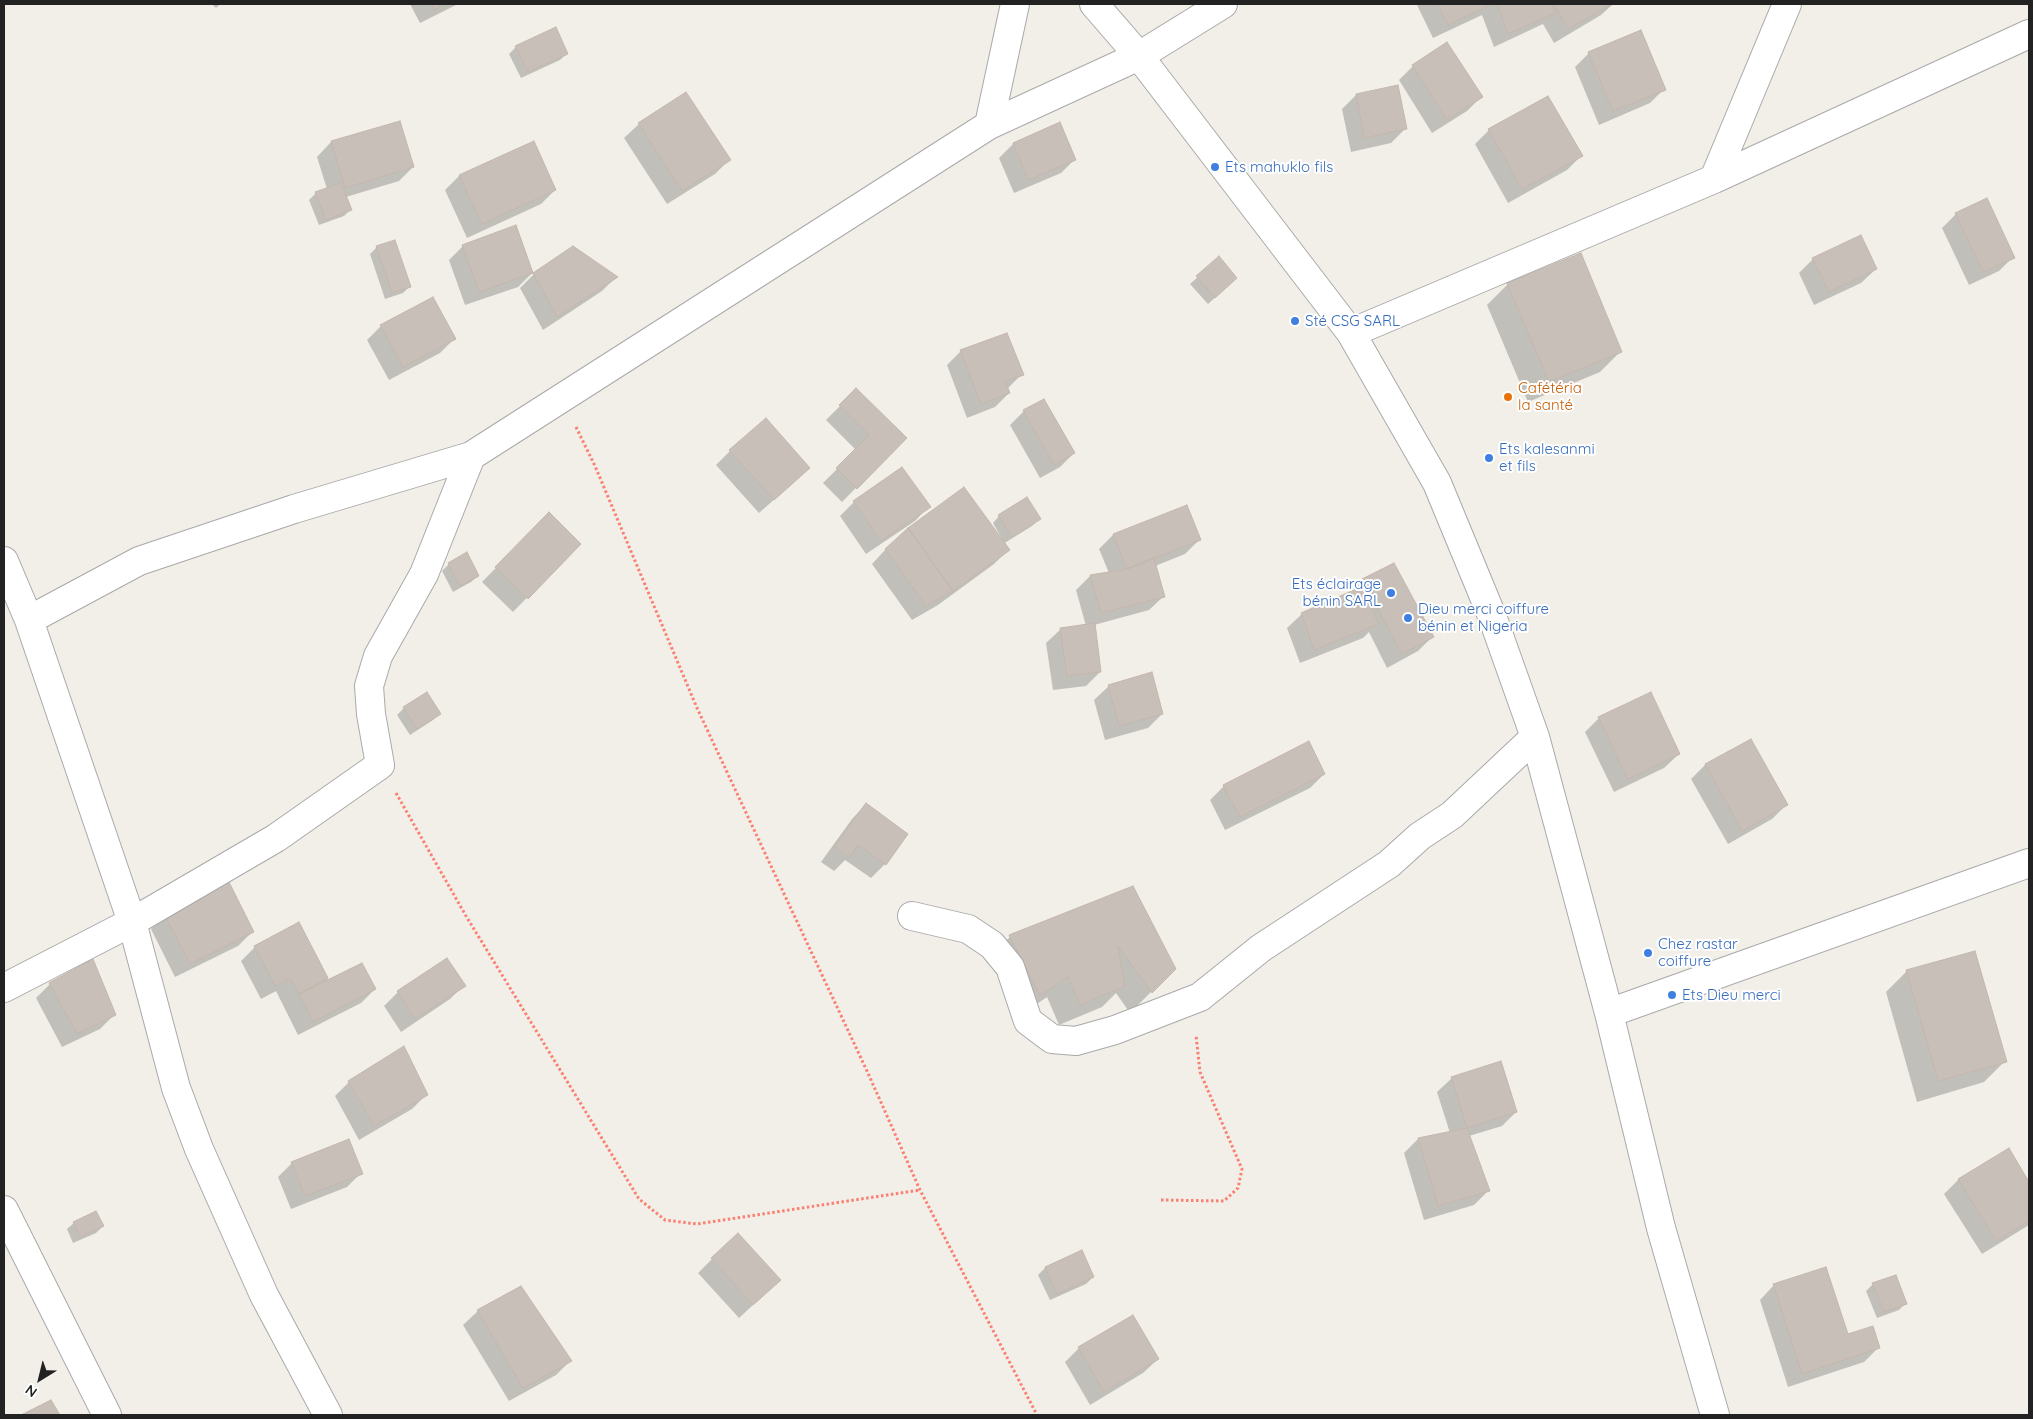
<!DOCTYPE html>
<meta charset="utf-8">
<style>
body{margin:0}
#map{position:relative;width:2033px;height:1419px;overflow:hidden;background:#f2efe9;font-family:Quicksand,sans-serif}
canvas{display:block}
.frame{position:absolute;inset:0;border:5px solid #222;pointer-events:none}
.north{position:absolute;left:15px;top:1354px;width:50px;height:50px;-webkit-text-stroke:4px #fff;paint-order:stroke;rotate:216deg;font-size:14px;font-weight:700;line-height:20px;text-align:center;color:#222}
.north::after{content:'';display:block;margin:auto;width:18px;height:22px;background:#222;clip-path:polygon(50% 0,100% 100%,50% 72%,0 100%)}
</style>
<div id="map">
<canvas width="2033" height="1419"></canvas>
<div class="frame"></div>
<div class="north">N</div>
</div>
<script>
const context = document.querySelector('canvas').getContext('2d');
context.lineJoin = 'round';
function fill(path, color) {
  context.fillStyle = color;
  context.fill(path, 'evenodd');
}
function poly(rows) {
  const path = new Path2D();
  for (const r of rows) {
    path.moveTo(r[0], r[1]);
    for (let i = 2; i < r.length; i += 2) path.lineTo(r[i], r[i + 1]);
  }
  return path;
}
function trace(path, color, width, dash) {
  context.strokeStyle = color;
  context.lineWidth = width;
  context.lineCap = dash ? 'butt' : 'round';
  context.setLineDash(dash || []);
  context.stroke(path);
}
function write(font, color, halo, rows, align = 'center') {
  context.font = font + ' Quicksand,sans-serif';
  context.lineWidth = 4;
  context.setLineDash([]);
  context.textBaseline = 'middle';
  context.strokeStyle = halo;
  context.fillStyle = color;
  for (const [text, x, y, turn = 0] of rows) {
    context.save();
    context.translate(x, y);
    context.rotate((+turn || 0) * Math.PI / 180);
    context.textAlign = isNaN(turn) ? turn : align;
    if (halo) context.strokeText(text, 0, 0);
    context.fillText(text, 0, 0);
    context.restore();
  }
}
const shadow = poly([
 [212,4,220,4,216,8],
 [410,4,458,4,420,23],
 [1418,4,1613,4,1601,15,1554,43,1543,24,1494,47,1482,15,1433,38,1417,5],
 [516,47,567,53,560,60,521,78,509,54],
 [1589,53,1664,89,1650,103,1599,125,1575,67],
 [1413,66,1481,97,1467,111,1432,133,1399,80],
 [1356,95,1405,129,1391,143,1351,152,1342,109],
 [399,122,413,167,399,181,346,197,350,210,344,216,319,225,309,200,316,193,327,189,317,157,331,142],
 [639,124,729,160,715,174,667,204,624,138],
 [1059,124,1075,159,1061,173,1014,193,999,158,1013,144],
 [1489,130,1581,156,1567,170,1508,203,1475,144],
 [459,176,555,190,541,204,467,238,445,190],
 [1956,214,2013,257,1999,271,1969,285,1942,228],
 [463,246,532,273,518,287,465,305,449,260],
 [377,247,410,286,403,293,385,299,370,254],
 [1219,258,1229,285,1208,304,1190,284],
 [1813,259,1876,269,1861,283,1814,305,1799,273],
 [534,274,616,277,602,291,543,330,520,288],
 [1508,284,1621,351,1600,372,1528,402,1487,305],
 [381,326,454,339,440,353,389,380,367,340],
 [961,351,1022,374,1007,389,1009,393,995,407,967,418,947,365],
 [856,390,905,438,842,502,823,483,856,450,826,420],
 [1024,411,1074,453,1060,467,1040,478,1010,425],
 [730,451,794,482,759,513,716,465],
 [854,502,929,506,915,521,866,554,840,516],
 [1187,507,1199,540,1185,554,1155,566,1164,596,1149,610,1094,625,1100,672,1086,686,1053,690,1046,643,1061,629,1086,626,1076,590,1090,576,1109,573,1099,549,1113,535],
 [549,514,579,544,513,612,482,582],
 [999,516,1039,519,1032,526,1003,544,1008,550,994,564,938,605,912,620,872,564,886,549,1001,540,1002,539,993,523],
 [449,564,478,576,471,582,453,592,442,571],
 [1363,580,1432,637,1418,651,1387,668,1369,632,1363,638,1300,663,1287,628,1302,614,1350,594],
 [1109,686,1162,714,1148,728,1105,740,1094,700],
 [404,708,440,714,433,720,410,735,397,715],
 [1599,718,1679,754,1664,768,1614,792,1585,732],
 [1750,740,1786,805,1772,819,1728,844,1691,779,1705,765],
 [1324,774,1310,788,1225,830,1210,800,1224,786],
 [866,804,907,834,885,864,871,878,845,860,834,871,821,862,852,819],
 [1132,888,1175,968,1130,1013,1116,993,1102,1007,1059,1025,1047,997,1019,1016,989,957,1010,937],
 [165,915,252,932,238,946,175,977,151,929],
 [298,924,328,980,375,989,361,1003,298,1035,276,991,261,999,241,961,255,947],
 [1907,971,2005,1061,1984,1082,1917,1102,1886,992],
 [50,984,114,1015,100,1029,62,1047,36,998],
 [464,985,450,999,401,1032,384,1006,398,992],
 [1452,1078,1516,1112,1502,1126,1469,1136,1488,1191,1474,1205,1424,1220,1404,1153,1418,1139,1450,1133,1437,1092],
 [349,1082,426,1095,412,1109,359,1140,335,1096],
 [2008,1150,2029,1185,2029,1225,1982,1254,1944,1194,1958,1180],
 [292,1163,361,1173,347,1187,291,1209,278,1177],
 [74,1223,103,1226,96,1233,73,1243,67,1229],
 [1081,1252,1093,1277,1086,1284,1050,1300,1038,1275,1045,1268],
 [712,1259,780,1280,739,1318,698,1273],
 [1873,1284,1905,1304,1899,1310,1877,1318,1866,1291],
 [1774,1285,1847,1336,1878,1348,1864,1362,1788,1387,1760,1300],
 [478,1311,570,1361,556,1375,509,1401,463,1325],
 [1079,1348,1158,1359,1143,1373,1090,1405,1065,1362]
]);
const building = poly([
 [431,4,446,4,434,10,431,4],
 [1437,4,1492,4,1448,25,1437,4],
 [1497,4,1552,4,1556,13,1508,34,1497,4],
 [1554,4,1613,4,1568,29,1554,4],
 [556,27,568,54,528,72,515,46,556,27],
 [1641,30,1666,90,1613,111,1588,52,1641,30],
 [1447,42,1483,97,1447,120,1412,65,1447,42],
 [1398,85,1407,129,1364,138,1356,94,1398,85],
 [686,92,731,160,682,191,638,123,686,92],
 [1548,96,1583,156,1522,189,1488,129,1548,96],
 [400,121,414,167,345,188,331,141,400,121],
 [1060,122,1076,160,1028,180,1013,143,1060,122],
 [534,141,556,190,482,224,459,175,534,141],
 [341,183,352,210,326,220,315,192,341,183],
 [1987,198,2015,258,1983,272,1955,213,1987,198],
 [516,225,533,273,479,292,462,245,516,225],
 [1861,235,1877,269,1829,292,1812,258,1861,235],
 [395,240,411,287,392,293,376,246,395,240],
 [573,246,618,277,557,317,533,273,573,246],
 [1581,253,1622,352,1549,382,1507,283,1581,253],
 [1219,256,1237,278,1215,298,1196,276,1219,256],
 [433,297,456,339,403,367,380,325,433,297],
 [1007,333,1024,375,1005,381,1010,393,981,404,960,350,1007,333],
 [856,388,907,438,857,489,836,468,869,435,839,405,856,388],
 [1044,399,1075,453,1054,465,1023,410,1044,399],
 [766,418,810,468,774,500,729,450,766,418],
 [902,467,931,507,881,541,853,501,902,467],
 [964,487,1010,550,953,591,908,528,964,487],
 [1027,497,1041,519,1012,537,998,515,1027,497],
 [1187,505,1201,540,1127,569,1113,534,1187,505],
 [549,512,581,544,528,599,495,567,549,512],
 [908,528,953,591,926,606,885,549,908,528],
 [467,552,479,576,460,586,448,563,467,552],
 [1154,558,1165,597,1101,613,1090,575,1127,569,1154,558],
 [1394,563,1434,637,1402,654,1362,579,1394,563],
 [1361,587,1379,624,1314,650,1301,613,1361,587],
 [1095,623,1101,672,1067,676,1060,628,1095,623],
 [1152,672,1163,714,1119,726,1108,685,1152,672],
 [427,692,441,714,417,729,403,707,427,692],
 [1651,692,1680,754,1628,779,1598,717,1651,692],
 [1751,739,1788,805,1742,831,1705,764,1751,739],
 [1309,741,1325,774,1240,817,1223,785,1309,741],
 [866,803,908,834,886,865,858,845,849,858,834,847,866,803],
 [229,882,254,932,190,964,164,914,229,882],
 [1133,886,1176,969,1152,993,1118,946,1125,986,1080,1005,1068,977,1040,996,1009,935,1133,886],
 [299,922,328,978,299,994,290,978,275,986,254,946,299,922],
 [1975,951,2007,1062,1938,1081,1906,970,1975,951],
 [447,958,466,986,415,1019,397,991,447,958],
 [93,959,116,1015,77,1034,49,983,93,959],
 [362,963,376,989,313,1022,299,994,362,963],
 [404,1046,428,1095,374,1126,348,1081,404,1046],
 [1501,1061,1517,1112,1467,1128,1451,1077,1501,1061],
 [1467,1128,1490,1191,1438,1206,1418,1138,1467,1128],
 [349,1139,363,1174,305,1196,291,1162,349,1139],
 [2009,1148,2029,1182,2029,1221,1996,1241,1958,1179,2009,1148],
 [96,1211,104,1226,80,1237,73,1222,96,1211],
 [738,1233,781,1280,753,1305,711,1258,738,1233],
 [1082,1250,1094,1277,1057,1294,1045,1267,1082,1250],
 [1826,1267,1848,1334,1873,1326,1880,1348,1802,1374,1773,1284,1826,1267],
 [1896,1275,1907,1304,1884,1312,1872,1283,1896,1275],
 [521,1286,572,1361,523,1388,477,1310,521,1286],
 [1133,1315,1159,1359,1104,1392,1078,1347,1133,1315],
 [51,1400,60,1415,21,1415,51,1400]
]);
const path = poly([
 [576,427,595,466,697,708,867,1071,920,1190,1037,1415],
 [396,793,466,916,639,1199,665,1220,697,1224,920,1190],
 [1161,1200,1224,1201,1238,1188,1242,1169,1200,1072,1196,1035]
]);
const street = poly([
 [1094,4,1139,56,1351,333,1437,483,1492,616,1535,737,1609,1013,1661,1228,1715,1415],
 [989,125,1015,4],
 [1714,179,1787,4],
 [1351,333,1714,179,2029,34],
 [4,561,29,620,132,922,176,1088,199,1149,264,1295,328,1415],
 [29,620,139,561,294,509,471,456],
 [912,916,968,929,992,945,1010,967,1028,1021,1052,1039,1076,1041,1115,1030,1200,997,1261,948,1389,864,1420,836,1452,815,1535,737],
 [4,988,132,922,276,838,380,765,371,714,369,686,378,656,424,574,471,456,989,125,1139,56,1223,4],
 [1609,1013,2029,863],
 [4,1210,107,1415]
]);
const markers = [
 [1215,167,5,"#3f7fe0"],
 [1295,321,5,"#3f7fe0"],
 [1508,397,5,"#e8710a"],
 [1489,458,5,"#3f7fe0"],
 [1391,593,5,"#3f7fe0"],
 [1408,618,5,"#3f7fe0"],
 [1648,953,5,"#3f7fe0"],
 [1672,995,5,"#3f7fe0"]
];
const shopNames = [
 ["Ets mahuklo fils",1225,167],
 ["Sté CSG SARL",1305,321],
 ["Ets kalesanmi",1499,449],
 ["et fils",1499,466],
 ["Ets éclairage",1381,584,"right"],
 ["bénin SARL",1381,601,"right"],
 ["Dieu merci coiffure",1418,609],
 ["bénin et Nigeria",1418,626],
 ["Chez rastar",1658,944],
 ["coiffure",1658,961],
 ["Ets Dieu merci",1682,995]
];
const foodNames = [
 ["Cafétéria",1518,388],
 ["la santé",1518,405]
];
fill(shadow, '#0003');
fill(building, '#c7bfb8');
trace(building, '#c4b6ab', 1);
trace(street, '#a9a9a9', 30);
trace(path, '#fa8072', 3, [2.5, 2.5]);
trace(street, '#fff', 28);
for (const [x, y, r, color] of markers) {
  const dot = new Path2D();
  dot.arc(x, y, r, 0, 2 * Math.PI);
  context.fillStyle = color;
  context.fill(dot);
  trace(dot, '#fff', 2);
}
write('15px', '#366cbe', '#fff', shopNames, 'left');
write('15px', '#c56008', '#fff', foodNames, 'left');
</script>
